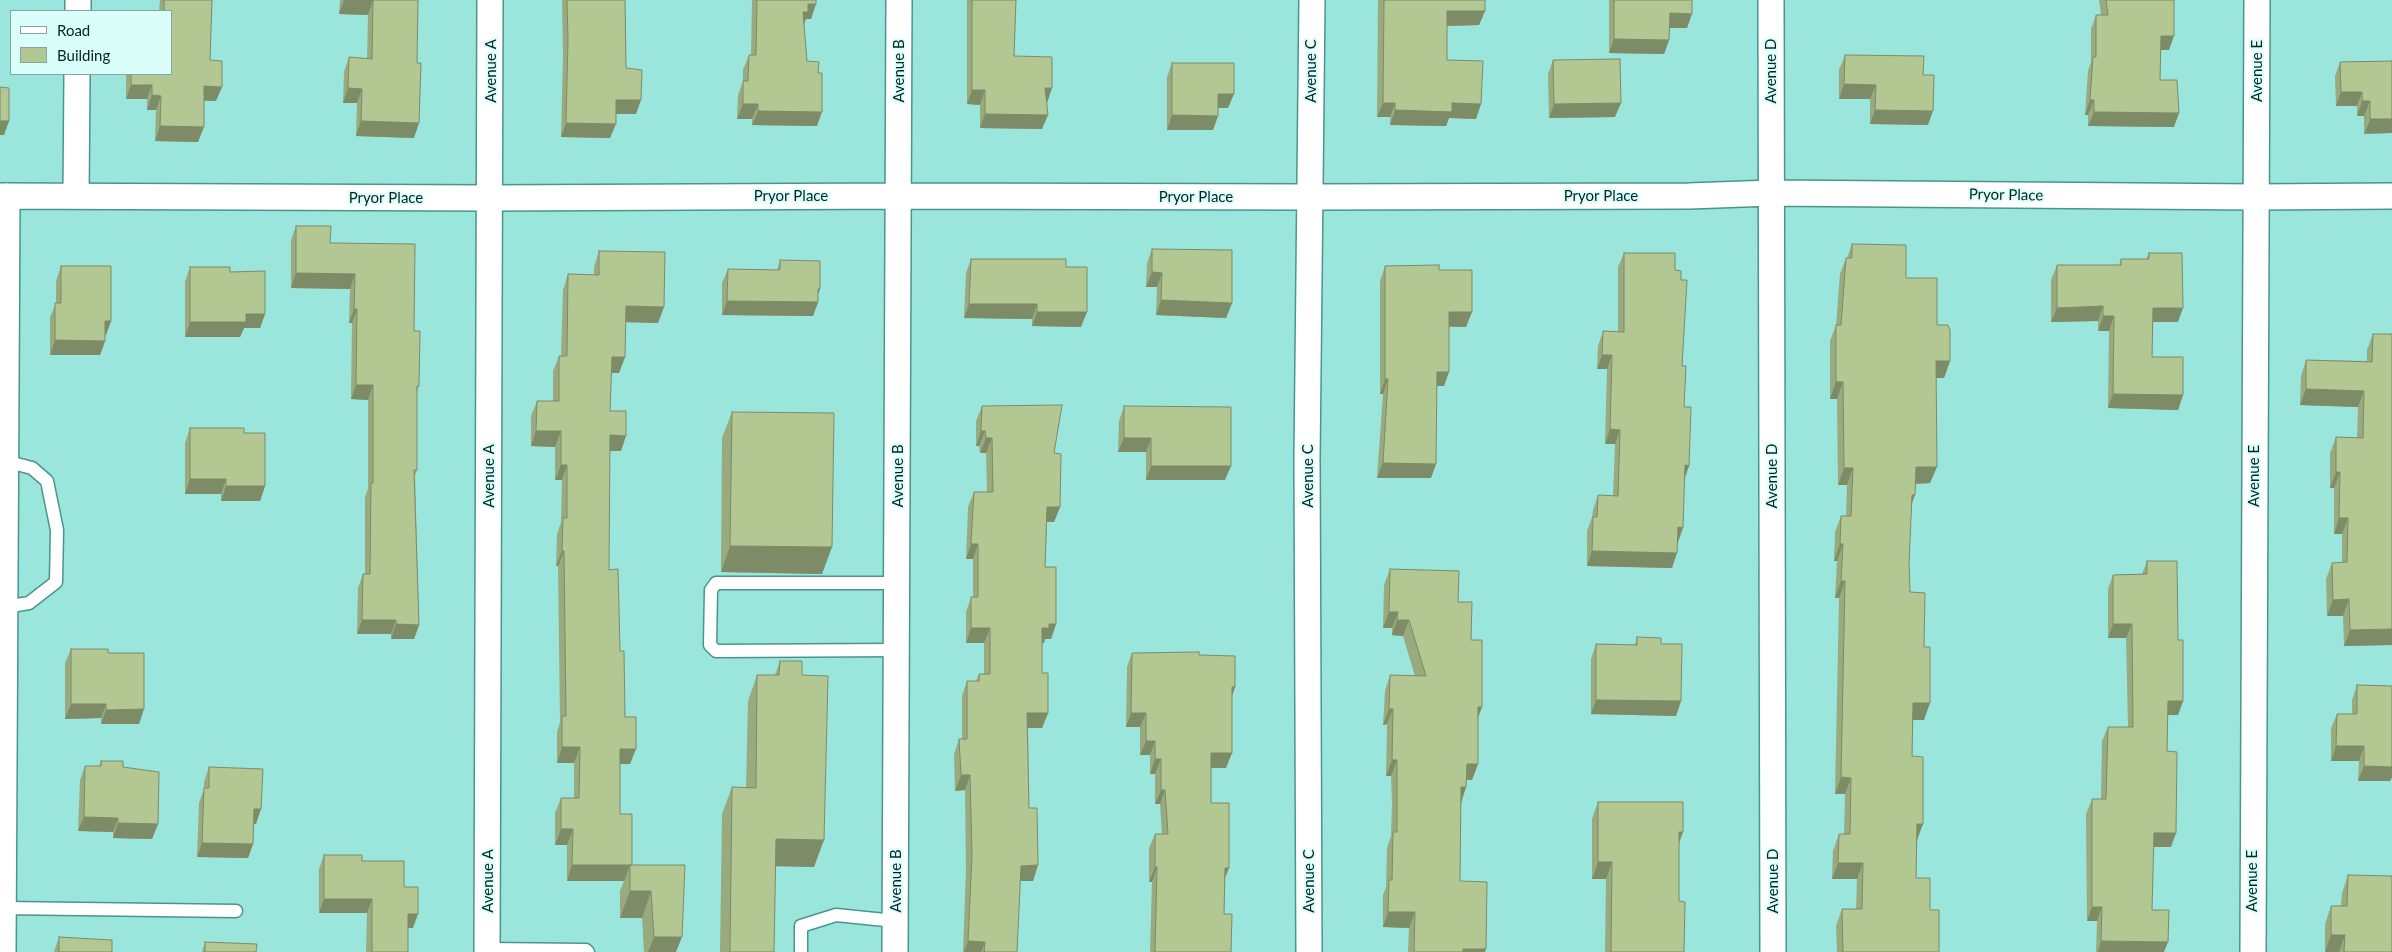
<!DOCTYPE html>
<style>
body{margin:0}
#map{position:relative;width:2392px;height:952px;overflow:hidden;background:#9ae5dc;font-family:Lato,sans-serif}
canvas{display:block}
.legend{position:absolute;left:10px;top:10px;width:162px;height:65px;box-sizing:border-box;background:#dafef9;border:1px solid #84a7a3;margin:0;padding:6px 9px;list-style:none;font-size:15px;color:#042522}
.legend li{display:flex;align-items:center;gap:10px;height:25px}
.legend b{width:25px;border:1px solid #84a7a3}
</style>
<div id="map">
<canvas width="2392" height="952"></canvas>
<ul class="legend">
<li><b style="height:6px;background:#fff"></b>Road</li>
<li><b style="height:14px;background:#b2c792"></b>Building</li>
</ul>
</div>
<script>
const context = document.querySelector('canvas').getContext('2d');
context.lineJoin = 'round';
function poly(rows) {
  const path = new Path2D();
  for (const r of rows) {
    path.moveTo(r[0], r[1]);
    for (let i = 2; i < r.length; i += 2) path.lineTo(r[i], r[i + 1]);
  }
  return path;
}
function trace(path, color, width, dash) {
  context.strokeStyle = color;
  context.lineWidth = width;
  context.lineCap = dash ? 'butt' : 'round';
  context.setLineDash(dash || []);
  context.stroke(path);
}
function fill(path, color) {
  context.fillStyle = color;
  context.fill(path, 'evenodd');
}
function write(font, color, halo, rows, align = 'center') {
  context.font = font + ' Lato,sans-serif';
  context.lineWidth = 4;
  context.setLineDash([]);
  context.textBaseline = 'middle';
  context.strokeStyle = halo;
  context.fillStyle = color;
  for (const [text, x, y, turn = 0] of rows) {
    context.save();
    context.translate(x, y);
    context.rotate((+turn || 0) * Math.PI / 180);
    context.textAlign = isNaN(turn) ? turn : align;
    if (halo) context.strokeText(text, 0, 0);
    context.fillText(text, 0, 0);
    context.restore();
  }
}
const lane = poly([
 [897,583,716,583,711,590,710,645,716,651,897,650],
 [5,607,29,603,56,582,57,530,47,481,32,468,5,461],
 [3,908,236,911],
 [487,949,586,950,588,952],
 [801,952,801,926,836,915,895,921]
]);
const street = poly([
 [1771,0,1773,952],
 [78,11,78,0],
 [0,196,491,198,899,196,1311,197,1689,196,1771,193,2256,197,2392,196],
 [76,196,77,74],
 [3,952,7,196],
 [487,952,490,0],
 [895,952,899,0],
 [1309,952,1307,459,1312,0],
 [2253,952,2257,0]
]);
const wall = poly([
 [160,0,212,0,210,60,216,101,204,101,198,142,155,141,156,110,147,110,147,99,126,99,126,74,171,74,171,11,159,11],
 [340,0,418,0,414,138,356,136,357,103,343,103,344,72,349,57,367,59,368,15,339,14],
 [562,0,625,0,626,68,636,114,616,114,610,138,561,137,563,55],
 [752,0,816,0,811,19,806,19,804,23,807,61,817,126,752,125,752,119,737,119,738,95,743,81,743,70,749,55,751,55],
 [967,0,1016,0,1014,56,1047,103,1042,129,980,128,980,105,967,104],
 [1378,0,1485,0,1485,11,1479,25,1447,26,1447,60,1476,119,1449,118,1446,126,1390,125,1390,117,1377,117],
 [1609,0,1692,0,1687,28,1669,28,1669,40,1664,54,1609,53],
 [2099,0,2174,0,2169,50,2161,50,2160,80,2174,127,2088,126,2088,115,2085,115,2088,71,2091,62,2091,29,2096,15,2101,15],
 [1845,55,1923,75,1928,125,1870,124,1870,99,1839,99,1839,70],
 [1553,60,1615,117,1549,118,1548,74],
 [2392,61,2364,134,2364,116,2357,116,2357,106,2336,106,2335,76,2340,62],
 [1172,63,1228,108,1218,108,1218,116,1213,130,1167,130,1167,77],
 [296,226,330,243,414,331,419,386,417,392,417,470,415,476,419,625,414,639,391,639,391,634,357,634,358,588,363,574,365,574,365,497,368,489,368,400,351,399,352,323,349,323,350,289,291,288,291,240],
 [1852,244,1906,278,1937,325,1950,361,1944,378,1936,378,1930,483,1915,484,1911,503,1909,563,1910,592,1924,647,1924,720,1913,720,1912,756,1917,840,1916,878,1930,910,1939,952,1837,952,1836,926,1842,909,1856,909,1857,879,1832,879,1833,851,1839,834,1844,834,1845,794,1835,794,1839,598,1835,598,1837,561,1834,561,1835,532,1841,516,1846,516,1847,485,1838,485,1837,399,1830,399,1830,341,1836,325,1840,274,1846,258,1847,258],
 [1152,249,1232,303,1226,318,1156,315,1157,287,1146,287,1147,263],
 [599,251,658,323,625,322,625,357,619,373,611,373,610,411,621,451,609,451,609,570,620,651,625,717,630,764,620,764,620,814,632,865,685,865,676,952,644,952,642,918,620,918,620,891,624,881,567,881,567,845,555,845,555,813,561,798,574,798,574,763,557,763,557,732,560,722,558,566,556,566,557,534,561,522,562,480,555,480,555,447,531,446,531,416,537,401,553,401,553,371,559,356,561,356,563,290,568,274,594,275,594,267],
 [1624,253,1675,270,1682,366,1684,407,1689,466,1684,479,1678,542,1672,568,1587,566,1587,531,1592,517,1593,510,1598,495,1613,496,1615,444,1605,444,1607,369,1597,369,1598,346,1603,331,1618,332,1618,267],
 [2149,253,2178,322,2153,322,2152,357,2183,395,2178,410,2108,408,2109,331,2098,331,2098,321,2051,322,2051,280,2057,265,2119,265,2121,259,2146,259],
 [971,259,1066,267,1081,327,1032,326,1032,319,964,318,966,273],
 [780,260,820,289,818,295,818,302,813,316,722,315,722,283,728,269,777,270],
 [61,266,111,321,106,335,105,335,105,341,100,355,50,355,50,317,56,303,56,281],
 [1385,266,1439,270,1466,327,1449,327,1444,386,1437,386,1431,478,1377,478,1383,394,1380,394,1380,281],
 [190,267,230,272,265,314,260,328,244,328,240,337,185,337,185,282],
 [2373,334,2392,645,2344,646,2343,616,2327,616,2326,579,2332,563,2342,563,2342,534,2334,534,2334,488,2330,488,2330,453,2336,437,2357,438,2358,407,2300,405,2301,376,2306,360,2367,361,2367,350],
 [982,406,1054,453,1060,507,1054,522,1047,522,1045,567,1056,624,1051,639,1045,639,1044,643,1042,643,1042,673,1048,713,1042,728,1028,728,1029,808,1038,865,1033,881,1020,881,1017,952,963,952,966,870,965,790,955,791,954,754,959,739,962,739,962,696,967,681,976,681,979,674,984,674,984,643,966,643,966,612,971,597,973,597,973,559,966,559,968,507,974,492,987,492,986,453,980,453,979,446,976,446,976,421],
 [1124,406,1225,480,1146,480,1146,452,1118,452,1119,421],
 [732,412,822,574,721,572,722,438],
 [190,428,244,433,265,486,260,501,221,501,221,494,185,494,185,443],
 [2147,561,2178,640,2183,701,2178,715,2168,715,2167,751,2171,847,2153,847,2152,910,2164,952,2096,952,2097,921,2087,921,2086,814,2092,799,2101,799,2102,741,2108,727,2128,727,2126,638,2108,638,2108,589,2113,575,2142,574],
 [1390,569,1458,602,1471,640,1482,707,1478,717,1478,764,1472,780,1467,780,1466,787,1461,803,1460,881,1485,952,1408,952,1409,928,1383,927,1383,895,1386,887,1387,848,1391,836,1392,802,1391,776,1386,776,1387,724,1383,725,1385,691,1390,675,1415,676,1403,636,1392,635,1392,628,1383,628,1384,585],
 [1637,637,1661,644,1681,701,1676,716,1591,714,1591,659,1596,644,1635,645],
 [71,649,108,653,139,724,101,724,101,718,65,719,65,663],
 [1132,653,1199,655,1235,687,1232,696,1226,768,1211,768,1211,803,1229,868,1225,878,1224,914,1231,952,1150,952,1152,882,1149,882,1149,848,1155,834,1162,834,1160,804,1155,804,1155,774,1150,774,1150,755,1140,755,1140,727,1126,727,1127,667],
 [780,661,802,675,814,867,775,866,774,952,720,952,722,814,732,787,746,788,748,701,757,675,775,675],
 [2357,685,2392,686,2392,777,2390,781,2358,781,2359,761,2331,761,2331,728,2337,714,2352,714,2352,700],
 [101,761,123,767,158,824,152,839,113,838,113,832,78,831,80,780,85,766,99,766],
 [209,767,256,824,253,824,253,844,248,858,197,857,199,803,204,789,204,782],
 [1598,802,1679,845,1679,901,1684,952,1605,952,1606,879,1592,879,1592,819],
 [324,855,362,861,404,887,413,928,408,928,408,952,366,952,367,913,319,913,319,869],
 [2348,875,2392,952,2325,952,2325,924,2331,906,2341,906,2342,893],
 [59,937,112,952,54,952],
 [205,942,256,952,202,952]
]);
const shadedWall = poly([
 [344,0,373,0,368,15,339,14],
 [808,4,816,4,811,19,806,19,803,26,803,12],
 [1447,11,1485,11,1479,25,1442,26],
 [1670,13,1692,14,1687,28,1664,28],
 [2161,36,2174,36,2169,50,2156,50],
 [1614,39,1669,40,1664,54,1609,53],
 [1844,84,1876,85,1870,99,1839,99],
 [131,85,152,85,147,99,126,99],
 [204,86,222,87,216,101,199,100],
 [348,88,362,89,357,103,343,103],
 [1045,88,1052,88,1047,103,1039,103],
 [972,90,985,90,980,105,967,104],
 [2341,92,2362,92,2357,106,2336,106],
 [1218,94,1234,94,1228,108,1213,108],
 [152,95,161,96,156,110,147,110],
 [616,100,641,100,636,114,611,114],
 [2090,100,2094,100,2088,115,2085,115],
 [2362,101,2370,101,2364,116,2357,116],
 [1383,103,1395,103,1390,117,1377,117],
 [1452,103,1481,104,1476,119,1449,118,1446,126,1390,125,1395,110],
 [1621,103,1615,117,1549,118,1554,104],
 [743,104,758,104,752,119,737,119],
 [1875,110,1933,111,1928,125,1870,124],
 [758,111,822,112,817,126,752,125],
 [2094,112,2179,113,2174,127,2088,126],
 [985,114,1048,115,1042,129,980,128],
 [1172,115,1218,116,1213,130,1167,130],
 [2370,119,2392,119,2392,133,2364,134],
 [0,121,9,121,4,135,0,135],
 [361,121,419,123,414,138,356,136],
 [566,123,616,124,610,138,561,137],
 [160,126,204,127,198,142,155,141],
 [1152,272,1162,273,1157,287,1146,287],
 [296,273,355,274,350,289,291,288],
 [820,289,815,302,818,302,813,316,722,315,727,301],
 [1161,300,1232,303,1226,318,1156,315],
 [969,304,1037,304,1032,319,964,318],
 [626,306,664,307,658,323,620,322],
 [2103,306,2098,321,2051,322,2057,308],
 [2153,308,2183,308,2178,322,2148,322],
 [354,309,357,309,352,323,349,323],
 [1037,312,1087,312,1081,327,1032,326],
 [1449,312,1472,312,1466,327,1444,326],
 [246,314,265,314,260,328,244,328,240,337,185,337,190,322],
 [2103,316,2114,316,2109,331,2098,331],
 [105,321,111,321,106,335,100,335],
 [55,340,105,341,100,355,50,355],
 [1602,355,1612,355,1607,369,1597,369],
 [612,357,625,357,619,373,606,373],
 [1936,361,1950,361,1944,378,1930,378],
 [1437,372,1449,372,1444,386,1432,386],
 [1385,379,1388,379,1383,394,1380,394],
 [1836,382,1843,382,1837,399,1830,399],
 [356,385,373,385,368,400,351,399],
 [2306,389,2364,391,2358,407,2300,405],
 [2113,394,2183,395,2178,410,2108,408],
 [1610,429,1620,430,1615,444,1605,444],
 [536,431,561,431,555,447,531,446],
 [981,431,985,431,979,446,976,446],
 [610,435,626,436,621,451,604,451],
 [986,438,992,438,986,453,980,453],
 [1124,438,1151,438,1146,452,1118,452],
 [1383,463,1436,464,1431,478,1377,478],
 [561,465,567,465,562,480,555,480],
 [1685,465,1689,466,1684,480],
 [1151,466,1231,466,1225,480,1146,480],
 [1916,467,1937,467,1930,483,1910,484],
 [1844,468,1853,468,1847,485,1838,485],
 [2336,472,2340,472,2334,488,2330,488],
 [190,479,226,479,221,494,185,494],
 [226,486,265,486,260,501,221,501],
 [1912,495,1915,495,1909,511],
 [1047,507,1060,507,1054,522,1041,522],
 [2339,518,2348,518,2342,534,2334,534],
 [1678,527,1683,528,1678,542],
 [971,544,978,544,973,559,966,559],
 [1840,544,1843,544,1837,561,1834,561],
 [730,546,832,547,822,574,721,572],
 [562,551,564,551,558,566,556,566],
 [1592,551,1677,553,1672,568,1587,566],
 [1841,581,1845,581,1839,598,1835,598],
 [2349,599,2343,616,2327,616,2333,600],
 [1389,612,1398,612,1392,628,1383,628],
 [362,620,396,620,391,634,357,634],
 [1397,620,1409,620,1403,636,1392,635],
 [396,624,419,625,414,639,391,639],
 [1049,624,1056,624,1051,639,1045,639,1044,643,1036,643,1042,628],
 [2113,624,2132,624,2126,638,2108,638],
 [971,628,990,628,984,643,966,643],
 [2392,629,2392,645,2344,646,2350,630],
 [1232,687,1235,687,1230,701],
 [1596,700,1681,701,1676,716,1591,714],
 [2168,701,2183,701,2178,715,2163,715],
 [1913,703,1930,703,1924,720,1907,720],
 [71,704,106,704,101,718,65,719],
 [1478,707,1482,707,1476,723],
 [144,709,139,724,101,724,106,710],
 [1389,709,1393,709,1387,724,1383,725],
 [1027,713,1048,713,1042,728,1022,728],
 [1131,713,1146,713,1140,727,1126,727],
 [1146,741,1155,741,1150,755,1140,755],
 [2336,746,2364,746,2359,761,2331,761],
 [562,747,580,747,574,763,557,763],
 [620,749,636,749,630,764,615,764],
 [1211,753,1232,753,1226,768,1206,768],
 [1155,759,1161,759,1155,774,1150,774],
 [1392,760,1397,760,1391,776,1386,776],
 [1467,764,1478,764,1472,780,1461,779],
 [2364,766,2392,767,2392,777,2390,781,2358,781],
 [961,775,970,775,965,790,955,791],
 [1841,777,1851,778,1845,794,1835,794],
 [1461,787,1466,787,1461,803],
 [1161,790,1165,790,1160,804,1155,804],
 [254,809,261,809,256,824,248,824],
 [84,817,118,818,113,832,78,831],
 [118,823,158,824,152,839,113,838],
 [1917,824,1923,824,1917,840,1911,840],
 [561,829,573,829,567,845,555,845],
 [1679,832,1683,832,1677,849],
 [2154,833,2176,833,2171,847,2148,847],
 [776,839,824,840,814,867,766,866],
 [202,843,253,844,248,858,197,857],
 [1598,862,1612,862,1606,879,1592,879],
 [1838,863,1863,863,1857,879,1832,879],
 [572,865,630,865,624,881,567,881],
 [1038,865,1033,881,1015,881,1021,866],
 [1155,867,1157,867,1152,882,1149,882],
 [1225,868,1229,868,1223,882],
 [630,891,651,891,642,918,620,918],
 [324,899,372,899,367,913,319,913],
 [2092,907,2102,907,2097,921,2087,921],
 [1388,912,1415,912,1409,928,1383,927],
 [408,914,418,914,413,928,403,928],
 [2331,935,2345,935,2339,952,2325,952],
 [654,937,682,937,676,952,648,952],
 [968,941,985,942,981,952,964,952],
 [2101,941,2168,942,2164,952,2098,952],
 [1463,949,1486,949,1485,952,1462,952]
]);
const building = poly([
 [164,0,212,0,210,60,222,61,222,87,204,86,204,127,160,126,161,96,152,95,152,85,131,85,131,74,171,74,171,11,164,11,164,0],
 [353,0,418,0,417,63,421,63,419,123,361,121,362,89,348,88,349,57,372,59,373,0,353,0],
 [567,0,625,0,626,68,642,70,641,100,616,100,616,124,566,123,568,40,567,0],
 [757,0,816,0,816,4,808,4,808,12,803,12,807,61,819,62,818,73,822,73,822,112,758,111,758,104,743,104,743,81,748,81,749,55,756,55,757,0],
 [972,0,1016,0,1014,56,1052,57,1052,88,1045,88,1048,115,985,114,985,90,972,90,972,0],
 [1384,0,1485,0,1485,11,1447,11,1447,60,1483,61,1481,104,1452,103,1452,112,1395,110,1395,103,1383,103,1384,0],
 [1614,0,1692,0,1692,14,1670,13,1669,40,1614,39,1614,0],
 [2106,0,2174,0,2174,36,2161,36,2160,80,2177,80,2179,113,2094,112,2094,100,2090,100,2093,57,2096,57,2096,15,2108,15,2106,0],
 [1845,55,1924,56,1923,75,1934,75,1933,111,1875,110,1876,85,1844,84,1845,55],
 [1620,59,1621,103,1554,104,1553,60,1620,59],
 [2392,61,2392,119,2370,119,2370,101,2362,101,2362,92,2341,92,2340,62,2392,61],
 [1172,63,1234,63,1234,94,1218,94,1218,116,1172,115,1172,63],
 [0,87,9,88,9,121,0,121,0,87],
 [296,226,331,226,330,243,415,244,414,331,420,331,419,386,417,386,417,470,414,470,419,625,396,624,396,620,362,620,363,574,370,574,371,483,373,483,373,385,356,385,357,309,354,309,355,274,296,273,296,226],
 [1852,244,1906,245,1906,278,1937,278,1937,325,1948,325,1950,330,1950,361,1936,361,1937,467,1916,467,1915,495,1912,495,1909,563,1910,592,1925,593,1924,647,1930,647,1930,703,1913,703,1912,756,1923,757,1923,824,1917,824,1916,878,1930,878,1930,910,1939,910,1939,952,1843,952,1842,909,1862,909,1863,863,1838,863,1839,834,1850,834,1851,778,1841,777,1845,581,1841,581,1843,544,1840,544,1841,516,1851,516,1853,468,1844,468,1843,382,1836,382,1836,325,1841,325,1846,258,1852,258,1852,244],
 [1152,249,1232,250,1232,303,1161,300,1162,273,1152,272,1152,249],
 [599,251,665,252,664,307,626,306,625,357,612,357,610,411,626,411,626,436,610,435,609,570,618,569,620,651,624,651,625,717,636,717,636,749,620,749,620,814,632,814,632,865,572,865,573,829,561,829,561,798,579,798,580,747,562,747,562,716,566,716,564,551,562,551,563,518,567,518,567,465,561,465,561,431,536,431,537,401,559,401,559,356,567,356,568,274,599,275,599,251],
 [1624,253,1675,253,1675,270,1681,271,1681,280,1687,280,1682,366,1686,366,1684,407,1691,407,1689,466,1685,465,1683,528,1678,527,1677,553,1592,551,1593,517,1597,517,1598,495,1618,496,1620,430,1610,429,1612,355,1602,355,1603,331,1624,332,1624,253],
 [2149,253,2182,253,2183,308,2153,308,2152,357,2183,357,2183,395,2113,394,2114,316,2103,316,2103,306,2057,308,2057,265,2121,265,2121,259,2149,259,2149,253],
 [971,259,1066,259,1066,267,1087,267,1087,312,1037,312,1037,304,969,304,971,259],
 [780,260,820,261,820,289,818,289,818,302,727,301,728,269,780,270,780,260],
 [1439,265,1439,270,1472,270,1472,312,1449,312,1449,372,1437,372,1436,464,1383,463,1388,379,1385,379,1385,266,1439,265],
 [61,266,111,266,111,321,105,321,105,341,55,340,55,303,61,303,61,266],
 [190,267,230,267,230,272,265,271,265,314,246,314,246,322,190,322,190,267],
 [2373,334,2392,334,2392,629,2350,630,2349,599,2333,600,2332,563,2347,562,2348,518,2339,518,2340,472,2336,472,2336,437,2363,438,2364,391,2306,389,2306,360,2372,362,2373,334],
 [1062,405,1054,453,1061,454,1060,507,1047,507,1045,567,1056,567,1056,624,1049,624,1049,628,1042,628,1042,673,1048,673,1048,713,1027,713,1029,808,1037,808,1038,865,1021,866,1017,952,984,952,985,942,968,941,972,855,970,775,961,775,959,739,967,739,967,681,979,681,979,674,990,674,990,628,971,628,971,597,978,597,978,544,971,544,974,492,993,492,992,438,986,438,985,431,981,431,982,406,1062,405],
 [1124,406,1231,407,1231,466,1151,466,1151,438,1124,438,1124,406],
 [732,412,834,413,832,547,730,546,732,412],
 [190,428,244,428,244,433,265,433,265,486,226,486,226,479,190,479,190,428],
 [2147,561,2177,561,2178,640,2183,640,2183,701,2168,701,2167,751,2177,752,2176,833,2154,833,2152,910,2169,910,2168,942,2101,941,2102,907,2092,907,2092,799,2106,799,2108,727,2133,727,2132,624,2113,624,2113,575,2147,574,2147,561],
 [1390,569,1459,571,1458,602,1472,602,1471,640,1482,640,1482,707,1478,707,1478,764,1467,764,1466,787,1461,787,1460,881,1487,882,1486,949,1463,949,1463,952,1414,952,1415,912,1388,912,1389,880,1392,880,1393,832,1397,832,1397,760,1392,760,1393,709,1389,709,1390,675,1426,676,1409,620,1397,620,1398,612,1389,612,1390,569],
 [1637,637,1661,638,1661,644,1682,644,1681,701,1596,700,1596,644,1637,645,1637,637],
 [71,649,108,649,108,653,144,653,144,709,106,710,106,704,71,704,71,649],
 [1199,652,1199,655,1235,656,1235,687,1232,687,1232,753,1211,753,1211,803,1229,803,1229,868,1225,868,1224,914,1232,914,1231,952,1155,952,1157,867,1155,867,1155,834,1168,834,1165,790,1161,790,1161,759,1155,759,1155,741,1146,741,1146,713,1131,713,1132,653,1199,652],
 [780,661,802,661,802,675,828,676,824,840,776,839,774,952,730,952,732,787,756,788,757,675,779,675,780,661],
 [2357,685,2392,686,2392,767,2364,766,2364,746,2336,746,2337,714,2357,714,2357,685],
 [101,761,123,761,123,767,159,772,158,824,118,823,118,818,84,817,85,766,101,766,101,761],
 [209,767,263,769,261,809,254,809,253,844,202,843,204,788,209,788,209,767],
 [1598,802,1683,802,1683,832,1679,832,1679,901,1685,902,1684,952,1611,952,1612,862,1598,862,1598,802],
 [324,855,362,855,362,861,404,861,404,887,418,887,418,914,408,914,408,952,372,952,372,899,324,899,324,855],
 [630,865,685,865,682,937,654,937,651,891,630,891,630,865],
 [2348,875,2392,876,2392,952,2344,952,2345,935,2331,935,2331,906,2347,906,2348,875],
 [59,937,112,940,112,952,59,952,59,937],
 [205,942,257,944,256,952,205,952,205,942]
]);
const streetNames = [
 ["Avenue A",491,71,-90],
 ["Avenue B",899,71,-90],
 ["Avenue C",1311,71,-90],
 ["Avenue D",1771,71,-90],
 ["Avenue E",2257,71,-90],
 ["Pryor Place",2006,195,1],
 ["Pryor Place",791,196],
 ["Pryor Place",1601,196],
 ["Pryor Place",1196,197],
 ["Pryor Place",386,198],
 ["Avenue A",489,476,-90],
 ["Avenue B",898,476,-90],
 ["Avenue C",1308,476,-90],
 ["Avenue D",1772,476,-90],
 ["Avenue E",2254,476,-90],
 ["Avenue A",488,881,-90],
 ["Avenue B",896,881,-90],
 ["Avenue C",1309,881,-90],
 ["Avenue D",1773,881,-90],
 ["Avenue E",2252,881,-90]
];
trace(lane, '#4a958c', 15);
trace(street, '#4a958c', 28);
trace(lane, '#fff', 12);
trace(street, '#fff', 25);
fill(wall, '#99ab7e');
fill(shadedWall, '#7d8b66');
fill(building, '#b2c792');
trace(building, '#7d8b66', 1);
write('15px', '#042522', '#dafef9', streetNames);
</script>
